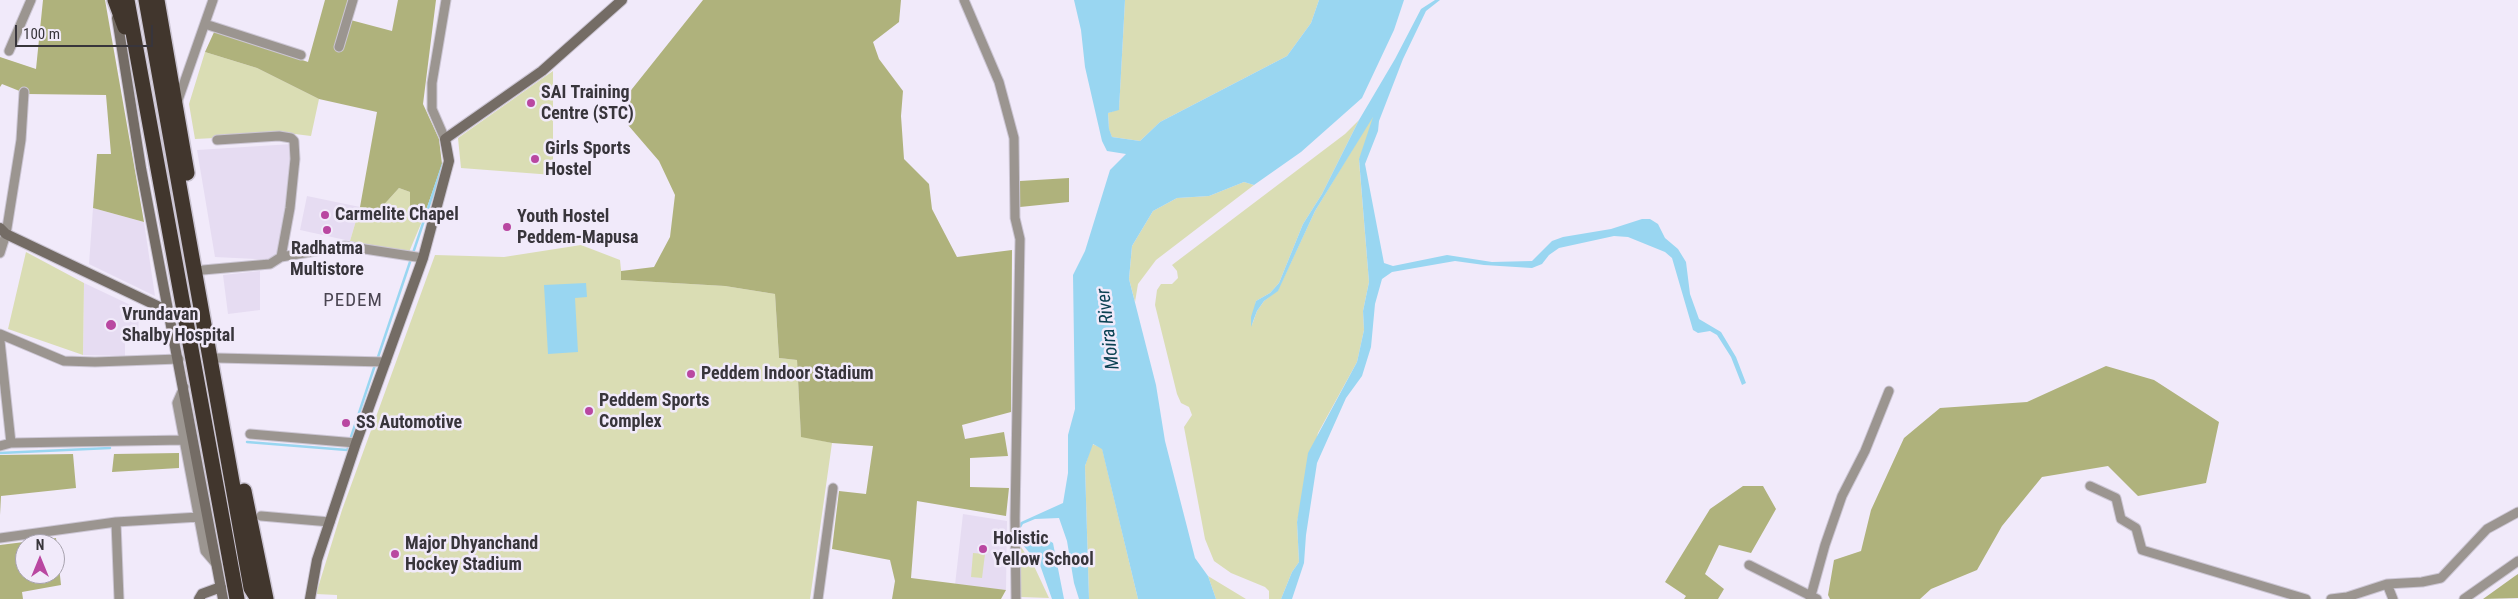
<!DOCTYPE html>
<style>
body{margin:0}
#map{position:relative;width:2518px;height:599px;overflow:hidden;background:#f1eafa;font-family:"Roboto Condensed",sans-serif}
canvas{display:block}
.north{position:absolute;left:15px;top:534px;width:50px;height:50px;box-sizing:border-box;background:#f1eafa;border:1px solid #a7a2ae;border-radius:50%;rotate:0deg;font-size:14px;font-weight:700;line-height:20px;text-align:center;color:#38353b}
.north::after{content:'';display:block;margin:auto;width:18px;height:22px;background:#b947a1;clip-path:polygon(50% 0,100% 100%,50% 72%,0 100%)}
.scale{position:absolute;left:15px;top:25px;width:138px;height:22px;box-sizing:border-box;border:2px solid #38353b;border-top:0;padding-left:6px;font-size:15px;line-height:18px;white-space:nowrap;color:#38353b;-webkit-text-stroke:4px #f1eafa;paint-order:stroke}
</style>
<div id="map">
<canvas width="2518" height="599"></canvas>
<div class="north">N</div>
<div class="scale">100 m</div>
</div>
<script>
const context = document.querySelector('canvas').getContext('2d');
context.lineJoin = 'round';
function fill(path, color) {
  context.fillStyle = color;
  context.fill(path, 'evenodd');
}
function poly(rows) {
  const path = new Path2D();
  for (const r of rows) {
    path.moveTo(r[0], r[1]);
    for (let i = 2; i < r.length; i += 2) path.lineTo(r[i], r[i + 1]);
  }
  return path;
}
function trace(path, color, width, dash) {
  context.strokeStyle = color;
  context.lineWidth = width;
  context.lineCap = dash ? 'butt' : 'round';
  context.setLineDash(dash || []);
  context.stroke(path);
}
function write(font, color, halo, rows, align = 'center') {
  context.font = font + ' "Roboto Condensed",sans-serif';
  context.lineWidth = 5;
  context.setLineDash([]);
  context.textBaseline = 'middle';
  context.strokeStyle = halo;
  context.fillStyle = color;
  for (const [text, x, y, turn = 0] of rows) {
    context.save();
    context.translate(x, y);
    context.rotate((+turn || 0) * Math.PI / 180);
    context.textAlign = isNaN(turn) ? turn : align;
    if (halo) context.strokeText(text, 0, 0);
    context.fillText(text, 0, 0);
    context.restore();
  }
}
const built = poly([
 [292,144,281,247,276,260,215,257,197,150],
 [307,196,360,207,350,241,300,230],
 [93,208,144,222,155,296,89,264],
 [260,271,260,310,228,314,223,275],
 [84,283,139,309,138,341,125,341,125,356,83,355],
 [963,514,1007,521,1006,590,955,585]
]);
const green = poly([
 [1125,0,1319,0,1311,23,1287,56,1160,122,1140,141,1112,137,1109,130,1108,113,1119,109],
 [205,52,257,68,319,99,311,136,295,134,195,139,189,104],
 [553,71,553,175,461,168,458,138],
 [1372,117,1374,118,1371,129,1359,160,1369,282,1363,311,1364,330,1357,362,1318,433,1297,522,1299,562,1292,572,1281,599,1269,599,1269,591,1265,587,1231,573,1214,561,1205,539,1184,427,1192,415,1189,407,1181,403,1177,394,1155,305,1157,290,1161,284,1172,284,1178,278,1177,271,1172,265,1345,134,1359,120,1322,194,1303,224,1279,283,1270,293,1256,301,1252,325,1257,311,1264,301,1278,290,1315,211],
 [1244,182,1254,185,1156,260,1138,284,1135,302,1129,279,1132,246,1153,211,1177,198,1209,196],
 [399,188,410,192,411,215,423,219,409,252,350,241,360,207,380,209],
 [581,245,620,260,622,280,725,286,775,294,779,358,797,360,801,436,832,443,810,599,337,599,337,595,316,594,342,510,435,255,504,257],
 [26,252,84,283,83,355,8,329],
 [1092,444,1102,448,1138,599,1089,599,1085,466],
 [1021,547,1034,566,1049,598,1021,597],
 [973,553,985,554,982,578,971,577],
 [1208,576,1246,599,1216,599]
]);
const forest = poly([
 [43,0,105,0,144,222,93,208,97,154,111,154,106,95,27,94,2,84,0,87,0,57,36,69],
 [325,0,348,0,343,18,392,31,398,0,436,0,423,104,439,139,442,164,423,219,410,215,410,192,399,188,380,209,360,207,377,112,319,99,257,68,205,52,215,30,308,62],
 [703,0,901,0,899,22,873,42,879,59,903,91,901,116,904,159,929,184,932,209,957,257,1012,250,1011,412,962,425,965,439,1004,432,1008,456,970,458,970,487,1009,488,1006,516,917,501,911,578,1006,590,1001,599,892,599,895,581,890,560,832,549,839,491,866,494,873,446,832,443,801,437,797,360,779,358,775,294,725,286,621,280,621,271,654,267,670,237,675,195,659,161,628,125,624,99],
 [1069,178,1069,202,1020,207,1020,181],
 [2106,366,2154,380,2219,422,2206,483,2138,496,2108,466,2042,477,2002,526,1977,570,1931,589,1920,599,1830,599,1828,595,1834,560,1861,551,1871,510,1904,438,1940,408,2027,402],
 [179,453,179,468,112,472,114,454],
 [73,454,76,488,1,496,0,515,0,455],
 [1743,486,1763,486,1776,509,1751,553,1719,545,1705,574,1724,589,1718,599,1684,599,1686,596,1665,582,1710,509],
 [56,538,61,585,22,592,23,599,0,599,0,545],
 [25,544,55,544,55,574,25,574],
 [2518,574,2518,598,2483,599,2515,576]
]);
const water = poly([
 [1074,0,1125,0,1119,110,1108,113,1109,129,1112,137,1140,141,1160,122,1287,56,1311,23,1319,0,1404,0,1394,30,1362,98,1301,152,1254,185,1244,182,1209,196,1177,198,1153,211,1132,246,1129,279,1156,385,1165,441,1195,558,1208,576,1216,599,1138,599,1102,449,1093,444,1085,466,1089,599,1079,599,1074,583,1067,541,1059,518,1035,519,1023,524,1019,531,1023,541,1042,536,1053,543,1064,599,1052,599,1040,565,1016,537,1016,527,1021,522,1063,503,1068,473,1068,435,1075,409,1073,275,1085,251,1110,170,1126,154,1107,151,1102,141,1085,67,1081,30],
 [1435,0,1440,0,1426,11,1403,59,1379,121,1378,131,1365,164,1384,263,1393,266,1447,255,1492,262,1532,261,1552,241,1563,237,1611,229,1642,219,1650,219,1658,224,1665,238,1678,249,1686,262,1690,294,1699,319,1721,332,1736,357,1746,383,1742,385,1731,357,1717,335,1710,331,1698,333,1693,330,1672,258,1665,252,1628,237,1614,236,1559,248,1549,255,1542,264,1532,268,1484,265,1455,261,1392,272,1382,279,1375,304,1371,347,1362,376,1346,398,1317,463,1306,535,1304,563,1292,599,1281,599,1292,572,1299,562,1297,522,1308,453,1357,362,1364,330,1363,311,1369,282,1359,159,1373,117,1315,211,1278,291,1264,301,1257,311,1251,327,1251,317,1256,301,1270,293,1279,283,1303,224,1322,194,1359,120,1395,59,1421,9],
 [586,283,587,297,575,298,578,352,548,354,544,285]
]);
const stream = poly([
 [377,360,443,164],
 [350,440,375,365],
 [247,442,347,450,349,446],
 [0,453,110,448]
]);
const street = poly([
 [964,0,999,82,1014,138,1015,218,1020,239,1015,518,1016,599],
 [205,24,301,55],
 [339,47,353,0],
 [9,51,31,0],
 [177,103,213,0],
 [445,139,432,109,432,83,446,0],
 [217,140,279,136,291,138,294,141,295,159,290,208,281,257],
 [0,253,6,234,21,140,24,92],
 [203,270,270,264,281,257,345,246,423,258],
 [0,334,64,361,95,362,179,359],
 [0,341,11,443,184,440],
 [217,358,386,362],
 [184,387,177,403,205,551,217,565],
 [250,434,356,443],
 [0,446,11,443],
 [2090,486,2116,498,2121,519,2136,528,2142,550,2306,599],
 [261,516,330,522],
 [116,522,119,599],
 [0,538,116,522,199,517],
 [1749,565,1817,599],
 [2387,584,2393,599],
 [818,599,833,488],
 [1810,599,1825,545,1842,496,1865,451,1889,391],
 [2331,599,2347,597,2387,584,2422,582,2441,578,2487,529,2518,512],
 [2464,599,2518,561]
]);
const secondary = poly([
 [117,18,141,168,223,599],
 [0,228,6,234,168,311],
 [199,599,202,594,221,587],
 [310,599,317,560,356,443,423,258,449,161,445,139,542,71,622,0]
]);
const highway = poly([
 [115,0,125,27],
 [127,0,237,599],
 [146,0,251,588,258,599],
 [157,0,187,173],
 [244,491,266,599]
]);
const markers = [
 [531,103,5,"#b947a1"],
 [535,159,5,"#b947a1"],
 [325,215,5,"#b947a1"],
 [507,227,5,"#b947a1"],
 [327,230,5,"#b947a1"],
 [111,325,6,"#b947a1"],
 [691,374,5,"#b947a1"],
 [589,411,5,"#b947a1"],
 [346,423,5,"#b947a1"],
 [983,549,5,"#b947a1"],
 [395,554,5,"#b947a1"]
];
const poiNames = [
 ["SAI Training",541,93],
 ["Centre (STC)",541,114],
 ["Girls Sports",545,149],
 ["Hostel",545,170],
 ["Carmelite Chapel",335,215],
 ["Youth Hostel",517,217],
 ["Peddem-Mapusa",517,238],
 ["Radhatma",327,249,"center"],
 ["Multistore",327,270,"center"],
 ["Vrundavan",122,315],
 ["Shalby Hospital",122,336],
 ["Peddem Indoor Stadium",701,374],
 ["Peddem Sports",599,401],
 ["Complex",599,422],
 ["SS Automotive",356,423],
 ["Holistic",993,539],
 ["Yellow School",993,560],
 ["Major Dhyanchand",405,544],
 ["Hockey Stadium",405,565]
];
const neighbourhoodNames = [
 ["PEDEM",353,301]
];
const waterNames = [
 ["Moira River",1109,329,-97]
];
fill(built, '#e6dcf2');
fill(green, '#daddb4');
fill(forest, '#afb27c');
fill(water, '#99d6f1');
trace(stream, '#99d6f1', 2.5);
trace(street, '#ccc6d4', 11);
trace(secondary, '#ccc6d4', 12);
trace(highway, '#ccc6d4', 18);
trace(street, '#9b9590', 9);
trace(secondary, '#746c65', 10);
trace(highway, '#41362d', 15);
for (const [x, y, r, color] of markers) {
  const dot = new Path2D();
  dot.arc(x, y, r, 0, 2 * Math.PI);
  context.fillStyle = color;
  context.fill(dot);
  trace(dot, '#f1eafa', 2);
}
write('bold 18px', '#38353b', '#f1eafa', poiNames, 'left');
context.letterSpacing = '1px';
write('19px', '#4a4551', '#f1eafa', neighbourhoodNames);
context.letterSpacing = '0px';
write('italic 19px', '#0a4052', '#f1eafa', waterNames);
</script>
